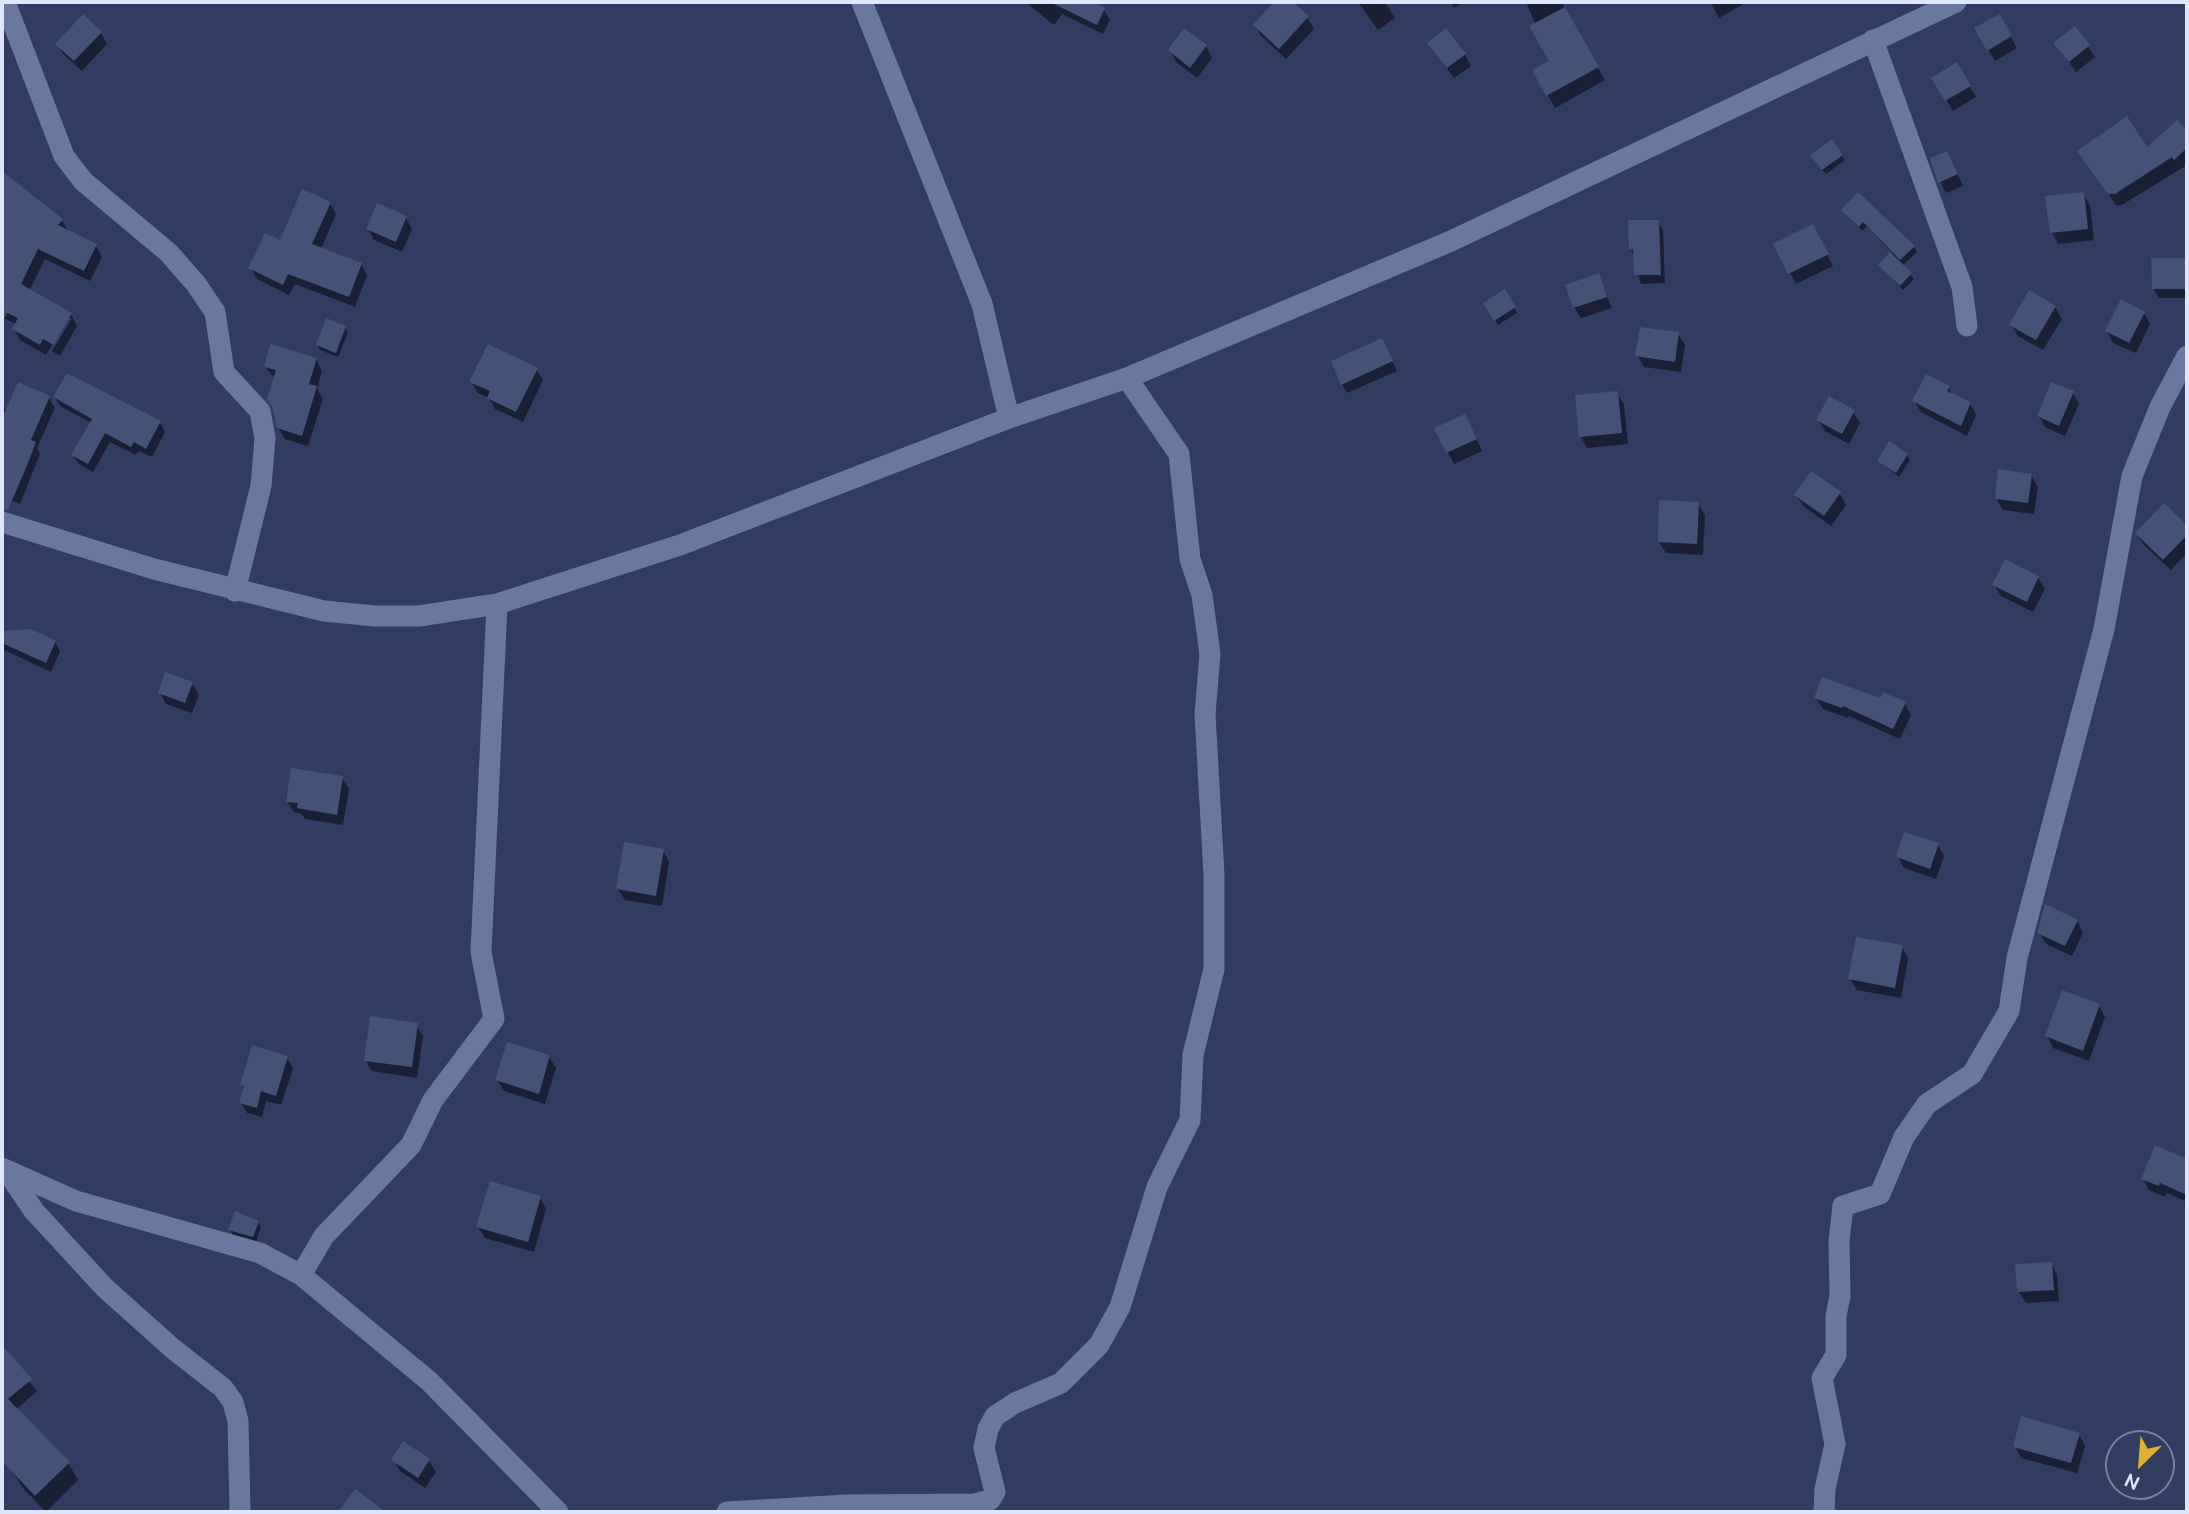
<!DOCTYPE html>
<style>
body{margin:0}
#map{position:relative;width:2189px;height:1514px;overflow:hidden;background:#303d60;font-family:Ubuntu,sans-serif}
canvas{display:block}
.frame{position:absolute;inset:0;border:4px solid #dde6fb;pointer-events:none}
.north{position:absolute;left:2105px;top:1430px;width:70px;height:70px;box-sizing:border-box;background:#303d60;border:2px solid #75819e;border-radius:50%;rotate:205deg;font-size:19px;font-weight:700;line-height:28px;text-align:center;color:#dde6fb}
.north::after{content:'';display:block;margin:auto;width:24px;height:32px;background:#deb133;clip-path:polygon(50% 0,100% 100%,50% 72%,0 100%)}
</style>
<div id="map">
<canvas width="2189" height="1514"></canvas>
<div class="frame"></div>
<div class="north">N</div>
</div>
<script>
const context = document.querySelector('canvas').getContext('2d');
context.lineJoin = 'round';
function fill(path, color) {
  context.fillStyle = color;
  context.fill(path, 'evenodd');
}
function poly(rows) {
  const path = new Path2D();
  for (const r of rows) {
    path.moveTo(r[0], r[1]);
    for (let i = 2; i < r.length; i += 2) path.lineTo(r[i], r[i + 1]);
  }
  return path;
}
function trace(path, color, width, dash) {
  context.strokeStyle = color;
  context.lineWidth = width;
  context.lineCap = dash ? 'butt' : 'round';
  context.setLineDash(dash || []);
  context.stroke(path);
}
const shadow = poly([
 [1025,2,1088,2,1104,10,1110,20,1103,34,1062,14,1054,25],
 [1276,2,1290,2,1307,17,1314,29,1286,59,1261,36,1255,25],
 [1358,2,1385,2,1395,18,1378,30],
 [1450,2,1465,2,1454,8],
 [1526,2,1561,2,1605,80,1555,108,1534,71,1551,62],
 [1710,2,1747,2,1719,18],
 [1999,16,2017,48,1995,61,1976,29],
 [2075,28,2095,57,2076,72,2056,43],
 [1185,30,1206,46,1212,58,1197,78,1176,62,1170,50],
 [101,33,107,44,82,71,64,55,58,44],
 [1429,44,1465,55,1471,66,1454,78],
 [1956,64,1976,97,1953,111,1933,78],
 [2177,122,2187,134,2187,165,2122,205,2116,205,2079,152,2147,149],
 [1842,156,1845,160,1826,174,1815,160],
 [1953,164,1963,186,1946,193,1940,182],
 [2,172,62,220,68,231,96,246,102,257,90,281,45,259,29,291,71,314,77,326,60,356,52,351,72,318,68,318,46,355,20,340,14,329,16,324,2,317,2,230,8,221,2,217],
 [2083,194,2090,205,2094,240,2058,244,2052,232],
 [330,203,336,214,321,249,361,264,367,275,355,307,295,284,289,295,257,279,250,267],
 [1843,210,1914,247,1917,252,1902,266,1914,279,1903,290,1880,266,1892,253,1867,226,1862,231],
 [406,218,412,229,402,252,374,240,368,229],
 [1658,222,1663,231,1665,283,1641,284,1631,248],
 [1819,238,1833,266,1796,284,1775,245],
 [2153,260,2187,260,2187,298,2159,298,2153,288],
 [1598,275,1612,308,1581,318,1574,307],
 [1505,292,1517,313,1498,325,1485,304],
 [2055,307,2062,319,2043,350,2018,336,2011,325],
 [2144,313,2150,324,2136,353,2113,343,2107,331],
 [345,328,348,333,338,357,320,350,317,345],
 [1678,334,1685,345,1681,372,1644,367,1637,355],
 [1387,350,1397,371,1347,393,1342,384],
 [316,359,322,371,317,389,323,399,308,446,285,439,278,428,275,379,265,367],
 [536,369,543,380,523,422,495,409,489,398,478,393,471,382],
 [1948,387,1953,396,1970,403,1976,415,1967,436,1921,412,1914,401],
 [1617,393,1624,404,1628,444,1587,448,1581,437],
 [2073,393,2079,404,2065,436,2045,427,2039,416],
 [55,397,160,422,165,432,152,457,139,451,136,455,110,442,93,472,79,464,73,455,91,423,60,406],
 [49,398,55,408,37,448,40,454,20,504,2,496,2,408,7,410],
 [1853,412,1860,423,1849,444,1825,431,1818,420],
 [1471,427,1482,451,1454,464,1436,429],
 [1907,455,1910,460,1899,477,1879,461],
 [2031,475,2038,487,2034,514,2003,510,1996,498],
 [1840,494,1846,505,1831,526,1803,506,1796,495],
 [1698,504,1705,515,1703,555,1666,553,1659,542],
 [2164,505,2187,527,2187,553,2171,570,2144,545,2137,534],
 [2038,578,2045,589,2033,612,2001,596,1994,585],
 [31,631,55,642,60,651,51,672,2,649,2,633],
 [192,683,199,695,192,713,166,704,160,693],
 [1816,698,1905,704,1911,715,1900,739,1849,716,1848,718,1823,709],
 [342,778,349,789,343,825,305,819,302,814,294,812,287,801],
 [1938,845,1944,856,1936,879,1904,868,1898,857],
 [663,850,669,862,662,906,625,900,618,889],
 [2077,921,2083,933,2072,956,2046,944,2039,932],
 [1902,947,1908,958,1901,998,1857,990,1850,979],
 [2099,1006,2105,1017,2089,1061,2053,1048,2047,1036],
 [416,1025,423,1036,417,1078,372,1071,365,1060],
 [549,1057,556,1068,545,1104,504,1091,497,1080],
 [287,1058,293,1068,281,1105,266,1101,262,1117,247,1113,241,1103,245,1089,242,1085],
 [2156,1147,2187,1161,2187,1202,2167,1193,2165,1197,2149,1190,2143,1179],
 [540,1198,546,1209,534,1252,485,1238,478,1227],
 [258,1222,261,1227,256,1242,233,1235,230,1230],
 [2051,1263,2057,1275,2059,1301,2026,1303,2019,1292],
 [3,1350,37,1391,16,1410,12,1434,2,1423],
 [2079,1434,2085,1446,2077,1473,2021,1458,2015,1446],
 [404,1444,429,1461,436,1472,425,1488,400,1471,394,1460],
 [68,1463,78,1480,46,1512,22,1487,12,1470]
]);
const building = poly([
 [1050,2,1092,2,1105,8,1097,25],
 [1274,2,1293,2,1309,16,1279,49,1253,25],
 [1565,7,1599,67,1546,96,1532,70,1549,61,1529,26],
 [83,14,102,32,74,61,55,44],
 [2000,14,2012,36,1987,51,1974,28],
 [2075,26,2090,45,2069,62,2053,43],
 [1184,28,1207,45,1190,68,1168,50],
 [1446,28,1466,54,1447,68,1427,43],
 [1957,62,1971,86,1945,101,1931,78],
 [2127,116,2147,147,2177,120,2187,131,2187,148,2174,160,2172,157,2115,194,2108,194,2077,151],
 [1832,139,1843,155,1822,170,1810,155],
 [1947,151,1958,174,1938,183,1930,158],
 [2,171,63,219,58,225,97,244,84,271,38,249,21,284,72,313,54,345,43,339,40,345,12,329,18,318,7,313,2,323],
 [302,189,331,202,312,244,362,263,349,297,288,274,283,285,248,268,265,233,280,240],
 [1858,192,1915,246,1900,260,1863,222,1859,227,1841,210],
 [2084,192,2088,229,2050,233,2045,196],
 [377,203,407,216,396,242,366,229],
 [1628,220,1659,220,1661,275,1634,275,1633,249,1629,249],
 [1813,224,1829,254,1788,274,1773,244],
 [1890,252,1912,273,1900,286,1878,265],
 [2151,258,2187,258,2187,289,2152,289],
 [1599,273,1607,297,1573,308,1565,285],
 [1505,289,1516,307,1494,321,1483,303],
 [2029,290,2056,306,2036,340,2009,325],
 [2121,299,2145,312,2129,343,2105,331],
 [326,318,346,326,336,353,316,345],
 [1640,327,1679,332,1675,362,1635,356],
 [1382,338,1393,361,1341,385,1331,361],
 [270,344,317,358,309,384,317,386,302,436,277,428,273,409,267,399,276,370,264,367],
 [488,344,538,368,516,412,487,398,490,391,469,382],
 [67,373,161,421,146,449,134,442,131,447,105,433,88,464,71,455,92,419,53,397],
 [1926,374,1950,386,1947,391,1971,402,1961,426,1912,401],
 [18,382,50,396,31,440,36,442,28,463,8,510,2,509,2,418],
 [2051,382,2074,391,2059,426,2037,416],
 [1618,391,1622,433,1579,437,1575,395],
 [1829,396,1855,410,1842,434,1816,420],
 [1465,414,1477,439,1446,453,1434,428],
 [1889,441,1908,454,1896,473,1877,461],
 [1998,469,2032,474,2028,503,1995,499],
 [1811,471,1841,492,1824,516,1794,495],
 [1659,500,1699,502,1697,544,1658,542],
 [2164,503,2187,525,2187,535,2163,560,2135,533],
 [2005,559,2039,576,2027,602,1992,585],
 [31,629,56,641,46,663,2,643,2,631],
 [165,672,193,682,185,703,158,693],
 [1822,677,1880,698,1883,692,1906,702,1893,729,1843,706,1842,708,1814,698],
 [291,768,343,776,337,815,297,808,298,803,286,802],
 [1904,832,1939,843,1930,869,1896,857],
 [624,842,664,849,656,896,616,889],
 [2045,904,2078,920,2065,946,2037,933],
 [1856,937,1903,945,1895,988,1848,979],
 [2062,990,2100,1004,2083,1051,2045,1036],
 [370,1016,418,1023,412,1067,364,1061],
 [507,1042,550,1055,539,1094,495,1080],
 [252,1045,288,1056,276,1096,261,1091,257,1108,239,1103,244,1086,240,1085],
 [2155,1145,2187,1159,2187,1195,2160,1183,2159,1186,2141,1179],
 [490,1181,541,1196,528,1242,476,1227],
 [235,1211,259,1221,253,1237,228,1230],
 [2052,1262,2054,1290,2017,1292,2015,1264],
 [2,1345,32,1379,8,1399,70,1462,35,1496,2,1461],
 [2021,1416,2080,1433,2071,1463,2013,1447],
 [403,1441,430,1459,418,1478,391,1460],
 [355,1489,386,1512,338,1512]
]);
const minor = poly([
 [5,2,64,156,83,181,169,253,196,284,215,312,224,372,260,411,265,438,261,486,235,591],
 [862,2,982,304,1009,418],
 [1873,40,1962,287,1967,326],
 [2,1168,76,1201,260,1253,301,1275,429,1381,558,1512],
 [9,1174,34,1211,105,1288,172,1348,223,1388,233,1402,238,1421,240,1512],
 [301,1275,324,1236,411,1145,433,1100,494,1019,481,952,497,604],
 [727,1512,846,1505,975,1504,990,1500,995,1492,984,1448,988,1429,995,1416,1015,1403,1061,1383,1099,1345,1120,1307,1157,1187,1190,1120,1193,1055,1214,969,1214,875,1205,714,1210,654,1202,595,1190,559,1179,454,1127,378],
 [1824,1512,1825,1489,1835,1444,1822,1378,1836,1355,1836,1316,1840,1296,1839,1241,1843,1206,1880,1194,1904,1137,1927,1104,1972,1074,2009,1011,2017,958,2104,629,2132,476,2160,407,2187,356]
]);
const tertiary = poly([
 [2,522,154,569,324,611,375,616,419,616,497,604,680,545,1009,418,1127,378,1451,241,1956,2]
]);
fill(shadow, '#0007');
fill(building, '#445276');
trace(minor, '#69789f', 21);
trace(tertiary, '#69789f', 21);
</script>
